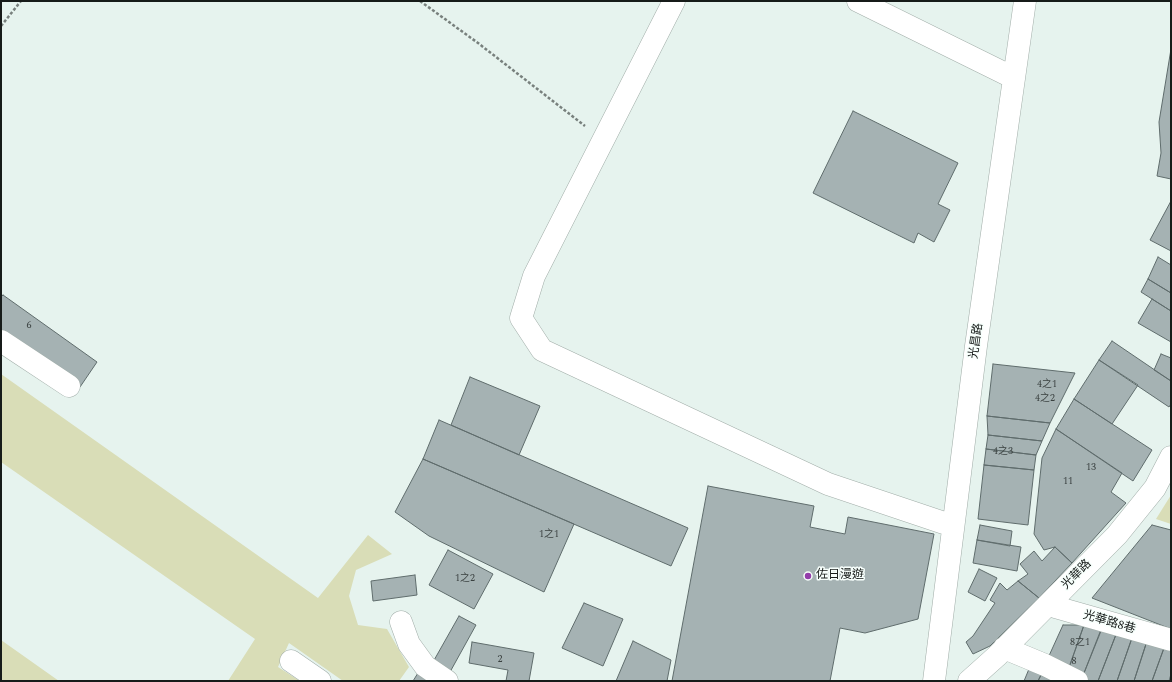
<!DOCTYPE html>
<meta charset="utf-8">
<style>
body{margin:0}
#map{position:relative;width:1172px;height:682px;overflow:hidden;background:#e6f3ee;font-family:Spectral,serif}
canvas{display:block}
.frame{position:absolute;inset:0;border:2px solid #161b19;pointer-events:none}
</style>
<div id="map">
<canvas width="1172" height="682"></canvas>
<div class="frame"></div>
</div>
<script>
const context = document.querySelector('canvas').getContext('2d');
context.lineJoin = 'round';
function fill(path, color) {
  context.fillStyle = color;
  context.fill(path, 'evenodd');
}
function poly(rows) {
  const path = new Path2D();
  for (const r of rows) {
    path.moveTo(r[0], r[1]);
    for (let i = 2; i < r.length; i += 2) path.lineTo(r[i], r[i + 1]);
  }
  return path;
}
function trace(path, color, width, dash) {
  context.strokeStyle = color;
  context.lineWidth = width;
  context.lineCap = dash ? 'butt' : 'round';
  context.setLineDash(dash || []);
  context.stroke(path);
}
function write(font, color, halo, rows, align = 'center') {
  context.font = font + ' Spectral,"Noto Sans TC",serif';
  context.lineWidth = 3;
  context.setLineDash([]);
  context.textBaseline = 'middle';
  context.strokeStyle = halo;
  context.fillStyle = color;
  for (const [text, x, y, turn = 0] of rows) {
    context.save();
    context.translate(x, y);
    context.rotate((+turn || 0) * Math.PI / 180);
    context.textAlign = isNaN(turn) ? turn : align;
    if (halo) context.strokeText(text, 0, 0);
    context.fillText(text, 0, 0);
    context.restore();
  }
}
const green = poly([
 [1,374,318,598,368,535,392,554,356,570,349,596,358,625,387,629,409,667,399,681,343,681,289,643,278,667,300,681,228,681,255,639,1,462],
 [1171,495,1171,524,1156,519],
 [1,640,59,681,1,681]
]);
const building = poly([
 [1171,49,1171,179,1157,176,1161,153,1159,122,1171,49],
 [853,111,958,163,938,204,950,210,934,242,918,233,914,243,813,193,853,111],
 [1171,201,1171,251,1150,240,1171,201],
 [1158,257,1171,265,1171,293,1148,279,1158,257],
 [1148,279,1171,293,1171,311,1141,292,1148,279],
 [3,295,97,362,80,387,1,331,1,297,3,295],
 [1152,299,1171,311,1171,342,1138,323,1152,299],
 [1112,341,1171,381,1171,404,1169,407,1099,360,1112,341],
 [1161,354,1171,358,1171,381,1154,370,1161,354],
 [1099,360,1138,385,1112,424,1074,399,1099,360],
 [993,364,1075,373,1050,423,987,416,993,364],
 [470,377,540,406,519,455,451,425,470,377],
 [1074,399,1152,450,1133,481,1056,429,1074,399],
 [987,416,1050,423,1042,441,988,435,987,416],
 [439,420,688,528,671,566,423,459,439,420],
 [1056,429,1122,473,1111,492,1126,503,1072,563,1055,547,1044,550,1034,534,1042,458,1056,429],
 [988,435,1042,441,1036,455,986,449,988,435],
 [986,449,1036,455,1034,470,984,465,986,449],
 [423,459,574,524,544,592,429,536,395,512,423,459],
 [984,465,1034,470,1028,525,978,519,984,465],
 [708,486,814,506,810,527,845,534,848,517,934,534,918,619,865,633,840,628,830,681,672,681,708,486],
 [980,525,1012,531,1010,546,977,540,980,525],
 [1152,525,1171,530,1171,629,1092,598,1152,525],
 [977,540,1021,547,1017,571,973,563,977,540],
 [1055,547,1072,563,1039,598,1018,581,1028,574,1020,564,1034,551,1042,561,1055,547],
 [448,550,493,574,474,609,429,585,448,550],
 [979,569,997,578,985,601,968,592,979,569],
 [415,575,417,595,373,601,371,581,415,575],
 [1018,581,1039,598,990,646,973,654,966,642,973,636,995,603,990,600,1000,583,1007,590,1018,581],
 [584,603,623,619,603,666,562,648,584,603],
 [459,616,476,625,450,672,433,662,459,616],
 [1063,625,1084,625,1069,668,1048,658,1063,625],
 [1084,625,1101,631,1082,678,1068,670,1084,625],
 [1102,627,1117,632,1098,681,1090,681,1082,678,1102,627],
 [1117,632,1133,635,1117,681,1098,681,1117,632],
 [1133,635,1147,641,1134,681,1117,681,1133,635],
 [633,641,671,660,667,681,616,681,633,641],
 [1147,641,1164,648,1152,681,1134,681,1147,641],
 [472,642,534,653,529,681,506,681,508,670,469,663,472,642],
 [1164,648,1171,651,1171,674,1169,681,1152,681,1164,648],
 [1029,669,1041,675,1038,681,1024,681,1029,669],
 [418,673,429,681,413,681,418,673],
 [1041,675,1054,681,1038,681,1041,675]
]);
const path = poly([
 [420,1,478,43,585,126],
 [1,26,21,1]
]);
const minor = poly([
 [674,1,534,276,521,318,542,350,828,484,953,526],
 [858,1,1014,78],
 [1,341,69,386],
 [1048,605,1171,640],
 [401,622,409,644,425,666,447,681],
 [1004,648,1045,665,1077,681],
 [291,661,320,681],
 [934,681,976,346,1025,1],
 [969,681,998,655,1117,535,1155,488,1171,457]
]);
const markers = [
 [808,576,4,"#933daa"]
];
const numberNames = [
 ["6",29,326],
 ["4之1",1047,385],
 ["4之2",1045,399],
 ["4之3",1003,452],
 ["13",1091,468],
 ["11",1068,482],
 ["1之1",549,535],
 ["1之2",465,579],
 ["8之1",1080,643],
 ["2",500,660],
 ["8",1074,662]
];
const streetNames = [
 ["光昌路",977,341,-82],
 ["光華路",1077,575,-45],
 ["光華路8巷",1109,623,16]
];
const poiNames = [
 ["佐日漫遊",816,576]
];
fill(green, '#d9ddb7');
fill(building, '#a5b2b3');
trace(building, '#5f6c6c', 1);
trace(minor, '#a1ada8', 23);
trace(path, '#78807d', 2.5, [3, 2]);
trace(minor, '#fff', 22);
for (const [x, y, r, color] of markers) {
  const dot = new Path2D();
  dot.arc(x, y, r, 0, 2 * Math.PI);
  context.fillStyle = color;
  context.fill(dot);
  trace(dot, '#f7fffc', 1.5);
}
write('10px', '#3a4140', null, numberNames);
write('12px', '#161b19', '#f7fffc', streetNames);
write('12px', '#161b19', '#f7fffc', poiNames, 'left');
</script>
